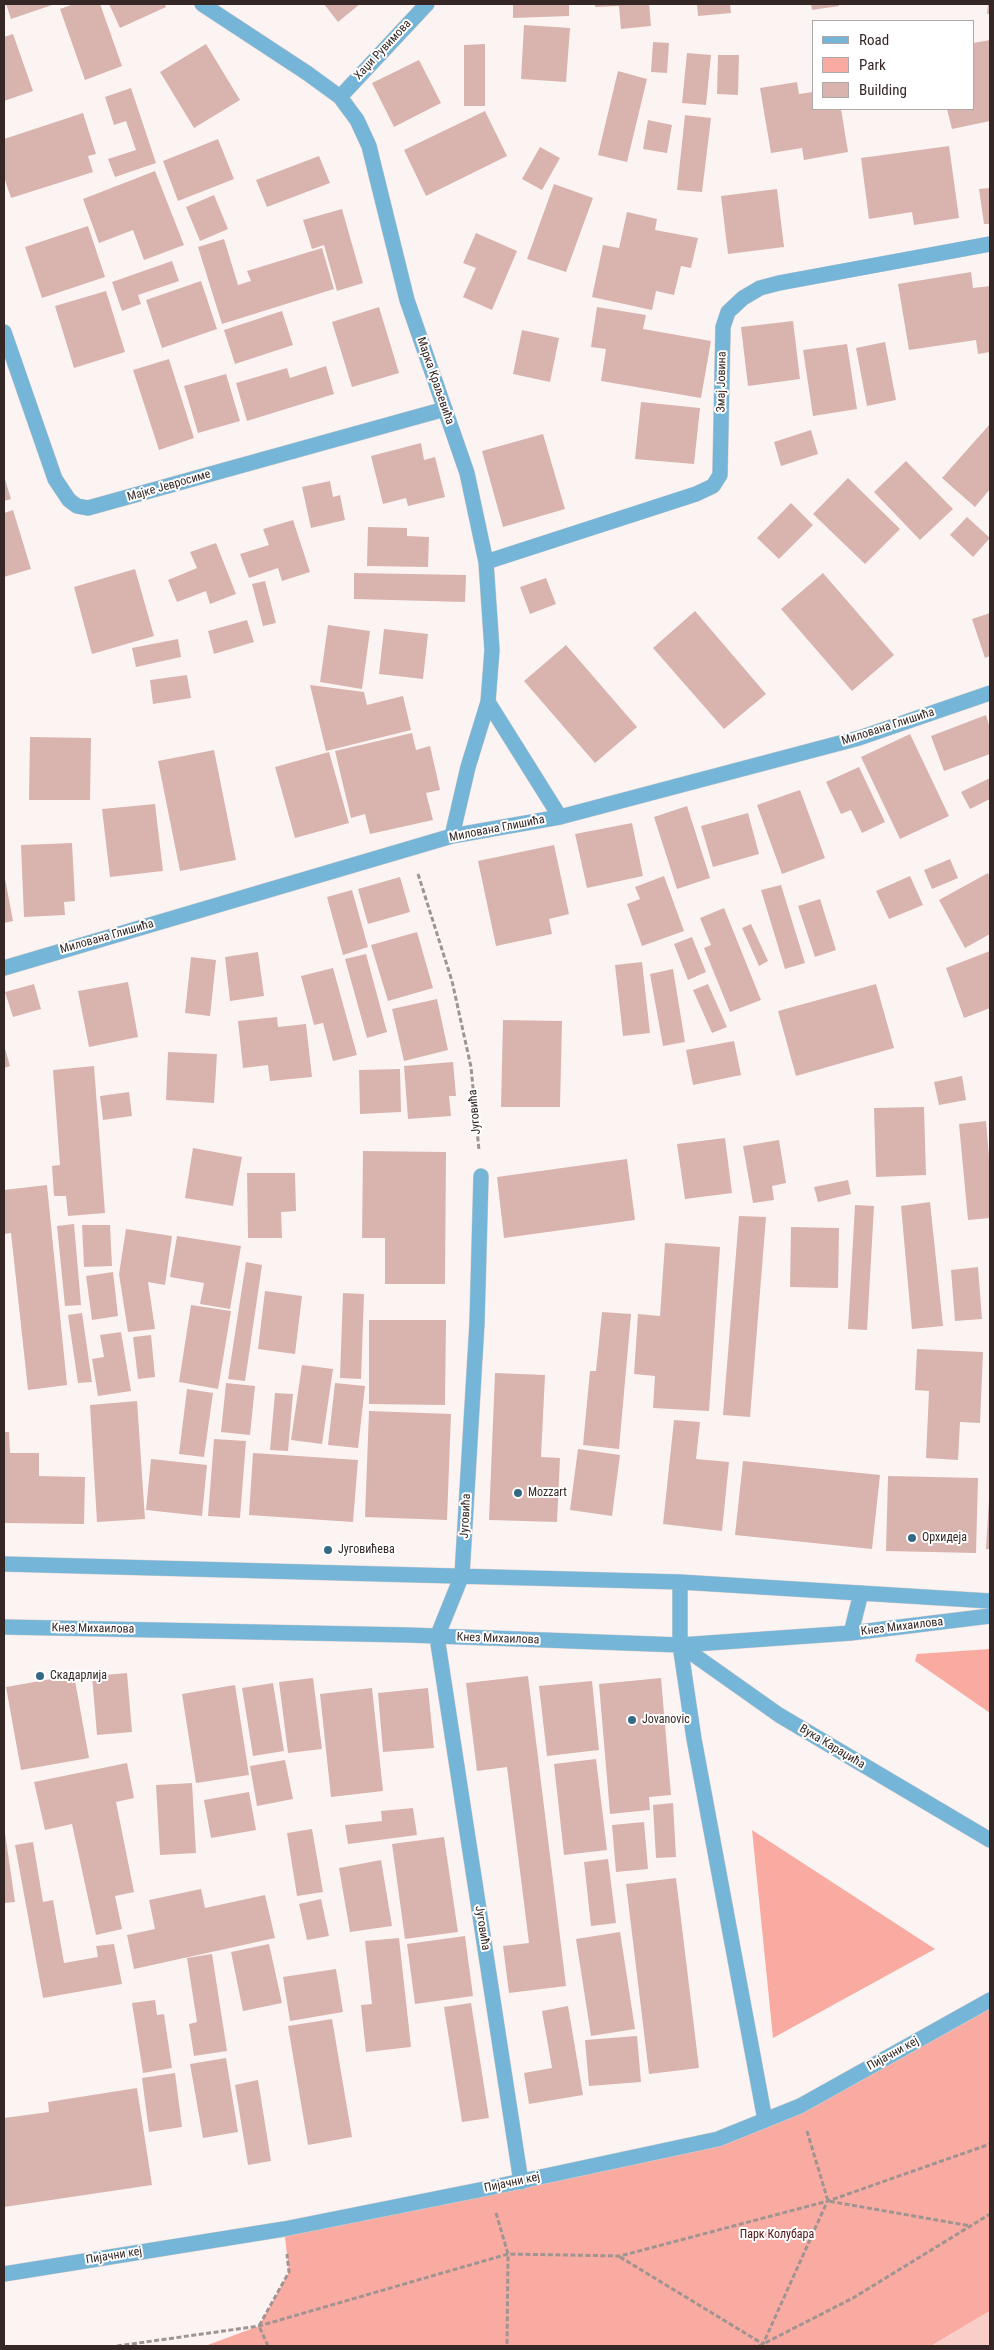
<!DOCTYPE html>
<meta charset="utf-8">
<style>
body{margin:0}
#map{position:relative;width:994px;height:2350px;overflow:hidden;background:#fcf4f3;font-family:"Roboto Condensed",sans-serif}
canvas{display:block}
.frame{position:absolute;inset:0;border:5px solid #352725;pointer-events:none}
.legend{position:absolute;left:812px;top:20px;width:162px;height:90px;box-sizing:border-box;background:#fff;border:1px solid #aea9a8;margin:0;padding:6px 9px;list-style:none;font-size:15px;color:#352725}
.legend li{display:flex;align-items:center;gap:10px;height:25px}
.legend b{width:25px;border:1px solid #aea9a8}
</style>
<div id="map">
<canvas width="994" height="2350"></canvas>
<div class="frame"></div>
<ul class="legend">
<li><b style="height:6px;background:#75b5d8"></b>Road</li>
<li><b style="height:14px;background:#faaba1"></b>Park</li>
<li><b style="height:14px;background:#d9b4af"></b>Building</li>
</ul>
</div>
<script>
const context = document.querySelector('canvas').getContext('2d');
context.lineJoin = 'round';
function fill(path, color) {
  context.fillStyle = color;
  context.fill(path, 'evenodd');
}
function poly(rows) {
  const path = new Path2D();
  for (const r of rows) {
    path.moveTo(r[0], r[1]);
    for (let i = 2; i < r.length; i += 2) path.lineTo(r[i], r[i + 1]);
  }
  return path;
}
function trace(path, color, width, dash) {
  context.strokeStyle = color;
  context.lineWidth = width;
  context.lineCap = dash ? 'butt' : 'round';
  context.setLineDash(dash || []);
  context.stroke(path);
}
function write(font, color, halo, rows, align = 'center') {
  context.font = font + ' "Roboto Condensed",sans-serif';
  context.lineWidth = 4;
  context.setLineDash([]);
  context.textBaseline = 'middle';
  context.strokeStyle = halo;
  context.fillStyle = color;
  for (const [text, x, y, turn = 0] of rows) {
    context.save();
    context.translate(x, y);
    context.rotate((+turn || 0) * Math.PI / 180);
    context.textAlign = isNaN(turn) ? turn : align;
    if (halo) context.strokeText(text, 0, 0);
    context.fillText(text, 0, 0);
    context.restore();
  }
}
const green = poly([
 [990,1649,990,1713,915,1661,917,1654],
 [752,1830,935,1949,773,2038],
 [990,2000,990,2311,931,2346,205,2346,259,2326,289,2272,284,2229,718,2139,800,2106]
]);
const water = poly([
 [990,2311,990,2346,931,2346]
]);
const building = poly([
 [6,4,55,4,11,19],
 [74,4,100,4,122,66,85,80,60,9],
 [109,4,165,4,166,7,120,28],
 [324,4,360,4,338,22],
 [513,4,569,4,569,16,513,18],
 [595,4,649,4,651,26,621,29,619,6,595,7],
 [697,4,730,4,731,13,698,16],
 [811,4,839,4,839,6,812,10],
 [988,4,990,4,990,14,987,14],
 [524,25,570,28,566,82,521,79],
 [13,34,33,91,4,101,4,37],
 [990,40,990,121,952,129,947,109,973,109,973,43],
 [653,42,669,43,667,73,651,72],
 [206,44,240,100,194,128,160,72],
 [485,44,485,106,464,106,464,45],
 [687,53,711,55,706,105,682,103],
 [718,55,739,55,738,95,717,94],
 [419,60,441,103,394,127,372,83],
 [618,71,647,79,627,162,598,155],
 [797,82,799,94,813,92,813,109,841,109,848,152,804,160,802,148,771,153,760,88],
 [131,88,156,163,115,177,108,159,136,150,126,121,114,125,105,97],
 [485,111,507,156,426,196,404,150],
 [83,113,96,154,88,156,93,172,11,198,4,177,4,139],
 [685,115,711,118,702,192,677,190],
 [648,120,672,125,667,153,643,149],
 [218,139,234,179,178,201,163,161],
 [949,146,959,218,914,225,912,212,869,219,861,158],
 [540,147,560,158,542,190,522,179],
 [319,156,330,183,267,207,256,180],
 [155,171,184,245,144,260,133,230,99,243,83,199],
 [554,184,593,198,566,272,527,259],
 [990,188,990,224,984,224,979,189],
 [777,189,784,247,728,254,721,196],
 [214,195,228,229,200,241,186,207],
 [342,209,363,283,337,291,324,245,312,249,303,220],
 [627,212,657,219,655,230,698,238,691,268,681,266,674,295,656,291,652,310,592,297,603,245,619,248],
 [88,226,105,277,42,298,25,247],
 [476,233,517,251,492,310,463,297,476,268,463,263],
 [224,239,238,285,251,281,247,271,322,248,334,289,222,324,198,247],
 [172,261,179,281,138,295,141,304,122,311,112,282],
 [971,272,973,288,990,286,990,352,978,354,976,340,909,350,898,284],
 [201,281,217,329,162,348,146,300],
 [106,291,125,352,74,368,55,306],
 [379,307,399,373,352,387,332,322],
 [597,307,646,315,643,329,711,341,701,398,601,381,606,349,591,347],
 [282,311,293,345,235,364,224,330],
 [793,321,800,379,748,386,741,327],
 [522,330,559,338,550,382,513,374],
 [885,342,896,400,867,406,856,348],
 [847,344,857,409,813,416,803,350],
 [169,359,194,438,159,450,133,370],
 [326,366,334,394,247,421,236,383,287,368,290,378],
 [226,374,240,421,198,433,184,386],
 [641,402,700,408,694,464,635,459],
 [990,424,990,489,975,507,942,478],
 [811,430,818,454,781,466,774,442],
 [543,434,565,509,503,527,482,451],
 [421,443,424,460,435,457,445,497,408,506,406,498,383,504,371,456],
 [906,461,953,509,920,540,874,492],
 [4,476,11,499,4,501],
 [848,478,900,529,865,564,813,514],
 [330,481,333,497,340,495,345,520,311,528,302,487],
 [791,503,813,525,779,559,757,538],
 [13,510,31,569,4,577,4,513],
 [967,517,990,538,973,557,950,535],
 [293,520,310,572,282,581,278,568,249,578,240,554,269,545,263,529],
 [368,527,407,528,407,536,429,537,428,567,367,566],
 [216,543,236,594,210,604,206,591,177,602,168,580,197,568,190,552],
 [135,569,154,636,92,654,74,587],
 [354,573,466,575,465,602,354,599],
 [823,573,894,655,852,691,781,609],
 [546,578,556,604,530,614,520,587],
 [265,581,276,623,263,626,252,584],
 [695,611,766,694,724,729,653,648],
 [990,613,990,656,985,658,972,619],
 [247,620,254,642,214,654,208,631],
 [328,625,370,631,362,689,320,682],
 [384,629,428,634,423,679,379,674],
 [178,639,181,657,136,667,132,648],
 [566,645,637,727,595,763,524,681],
 [187,675,191,698,153,704,150,680],
 [310,685,364,692,367,705,403,696,411,730,326,751],
 [986,715,990,728,990,754,944,771,931,736],
 [412,733,416,750,430,746,440,790,426,793,433,820,370,834,365,814,351,818,335,751],
 [910,734,949,816,900,839,861,757],
 [30,737,91,738,90,800,29,800],
 [214,750,236,860,180,871,158,761],
 [329,752,349,823,295,838,275,767],
 [859,767,885,822,862,833,851,810,841,814,826,782],
 [990,778,990,799,970,809,961,792],
 [800,790,825,858,782,874,757,805],
 [155,804,163,871,110,877,102,809],
 [687,806,710,878,677,889,654,817],
 [748,813,759,854,713,867,701,826],
 [632,823,643,876,587,888,575,834],
 [72,843,75,901,64,902,65,915,24,917,21,845],
 [554,845,569,914,549,919,552,934,496,946,478,861],
 [950,859,958,878,932,889,924,870],
 [4,873,13,921,4,923],
 [988,873,990,878,990,934,965,948,939,900],
 [664,876,684,931,642,946,627,904,640,899,635,887],
 [910,876,923,905,889,919,876,891],
 [400,877,410,912,368,924,358,889],
 [781,885,805,963,785,969,761,890],
 [352,890,368,947,343,955,327,897],
 [820,899,836,950,815,957,798,906],
 [724,908,761,1000,730,1012,704,948,711,945,700,918],
 [751,924,768,961,759,966,742,928],
 [417,932,433,988,388,1001,371,945],
 [692,937,706,972,688,980,674,944],
 [990,951,990,1008,964,1018,946,968],
 [258,952,264,996,230,1001,225,957],
 [366,954,387,1032,367,1038,345,959],
 [191,957,216,960,210,1016,185,1013],
 [642,962,650,1033,623,1036,615,965],
 [333,968,357,1055,333,1061,323,1023,314,1025,301,976],
 [673,969,685,1042,663,1046,650,974],
 [128,982,138,1037,89,1047,78,991],
 [34,984,41,1009,13,1017,5,992],
 [708,984,727,1027,712,1033,693,990],
 [876,984,894,1048,796,1076,778,1011],
 [437,999,448,1050,404,1061,392,1009],
 [277,1017,278,1027,306,1024,312,1077,270,1081,268,1065,243,1068,238,1021],
 [503,1020,562,1021,560,1107,501,1107],
 [734,1041,741,1075,693,1085,686,1050],
 [4,1045,10,1066,4,1068],
 [168,1052,217,1054,214,1103,166,1100],
 [453,1062,456,1096,449,1096,451,1116,408,1119,404,1066],
 [94,1066,105,1213,68,1216,66,1196,54,1196,52,1166,60,1165,53,1070],
 [400,1069,401,1112,360,1114,359,1070],
 [962,1076,966,1100,939,1105,934,1082],
 [129,1092,132,1116,103,1120,100,1096],
 [924,1107,926,1175,876,1177,874,1108],
 [986,1121,990,1168,990,1218,968,1220,959,1124],
 [725,1138,732,1193,685,1199,677,1144],
 [779,1140,786,1183,772,1186,774,1200,753,1203,743,1146],
 [193,1148,242,1157,233,1206,185,1198],
 [363,1151,446,1152,445,1284,385,1284,385,1238,362,1238],
 [627,1159,635,1220,504,1238,497,1177],
 [247,1173,295,1173,296,1211,281,1212,282,1238,248,1238],
 [848,1180,851,1194,818,1202,814,1187],
 [47,1185,67,1385,28,1390,11,1233,4,1234,4,1190],
 [930,1202,943,1326,912,1329,901,1206],
 [855,1205,874,1206,867,1330,848,1329],
 [739,1216,766,1217,750,1417,723,1415],
 [74,1224,81,1305,65,1306,57,1226],
 [82,1225,110,1225,112,1266,84,1267],
 [791,1227,839,1228,838,1288,790,1287],
 [126,1229,172,1236,165,1285,148,1282,155,1329,128,1332,119,1274],
 [177,1236,241,1246,230,1309,200,1304,204,1283,170,1277],
 [665,1243,720,1247,709,1411,653,1408,655,1376,634,1374,638,1314,660,1316],
 [246,1262,262,1265,245,1381,228,1379],
 [978,1267,982,1319,955,1321,951,1270],
 [113,1272,118,1316,92,1320,86,1276],
 [265,1291,302,1296,295,1354,258,1349],
 [343,1293,364,1294,361,1379,340,1378],
 [191,1305,231,1311,218,1389,179,1382],
 [602,1312,631,1314,619,1449,583,1445,590,1371,596,1371],
 [82,1313,92,1382,78,1383,68,1315],
 [369,1320,446,1320,445,1405,369,1404],
 [121,1332,131,1391,98,1396,92,1359,104,1357,100,1335],
 [151,1335,155,1377,138,1379,133,1337],
 [917,1349,983,1352,980,1423,960,1422,958,1460,926,1458,929,1391,915,1390],
 [302,1365,333,1369,322,1444,291,1440],
 [495,1373,545,1375,541,1457,560,1458,557,1522,489,1520],
 [226,1383,255,1386,250,1435,221,1432],
 [335,1383,365,1386,358,1448,328,1445],
 [187,1389,213,1393,204,1457,179,1454],
 [275,1393,293,1394,288,1451,270,1450],
 [137,1401,145,1519,97,1522,90,1405],
 [369,1411,451,1414,447,1520,365,1517],
 [674,1420,700,1422,696,1459,729,1462,722,1531,663,1524],
 [4,1432,9,1432,10,1453,39,1453,39,1476,85,1477,84,1524,4,1523],
 [214,1439,246,1441,240,1518,208,1516],
 [578,1449,620,1455,612,1516,570,1510],
 [253,1453,358,1460,353,1522,249,1515],
 [151,1459,207,1465,202,1516,146,1510],
 [743,1461,880,1475,872,1549,735,1535],
 [888,1476,978,1478,976,1553,886,1551],
 [989,1500,990,1500,990,1549,986,1549],
 [127,1673,132,1732,97,1735,92,1676],
 [74,1675,89,1758,21,1770,6,1687],
 [528,1676,566,1986,509,1993,503,1946,529,1943,507,1767,477,1771,466,1683],
 [313,1678,322,1749,288,1753,279,1682],
 [661,1678,671,1795,649,1797,650,1810,610,1814,599,1684],
 [592,1681,599,1750,547,1756,539,1686],
 [273,1683,284,1751,253,1756,242,1688],
 [235,1685,249,1775,196,1783,182,1694],
 [372,1688,383,1791,331,1797,320,1694],
 [428,1688,434,1748,383,1752,378,1693],
 [596,1759,607,1850,564,1855,554,1764],
 [285,1760,293,1799,257,1806,250,1766],
 [127,1763,134,1798,116,1802,134,1892,115,1896,122,1929,96,1935,72,1824,45,1830,34,1782],
 [192,1783,196,1853,160,1855,156,1785],
 [249,1792,256,1830,211,1838,204,1800],
 [673,1803,676,1857,656,1858,653,1805],
 [413,1808,417,1835,348,1844,345,1825,382,1821,381,1811],
 [644,1822,648,1869,616,1872,612,1825],
 [4,1826,15,1902,4,1903],
 [312,1829,323,1892,297,1896,287,1833],
 [444,1837,458,1932,405,1939,392,1844],
 [33,1842,43,1902,53,1900,64,1963,98,1957,96,1946,114,1944,122,1984,43,1998,15,1845],
 [608,1859,616,1923,591,1926,584,1862],
 [381,1860,392,1926,350,1932,339,1868],
 [676,1878,699,2068,649,2074,626,1884],
 [201,1889,205,1908,265,1895,275,1938,134,1969,127,1935,155,1929,149,1900],
 [321,1899,329,1936,307,1940,299,1904],
 [620,1932,635,2029,591,2036,576,1939],
 [465,1936,473,1996,415,2004,407,1944],
 [399,1938,411,2047,366,2052,361,2005,372,2004,365,1941],
 [269,1944,282,2003,243,2011,231,1952],
 [212,1954,227,2051,194,2056,189,2024,197,2022,187,1958],
 [336,1969,343,2012,290,2021,283,1977],
 [155,2000,157,2015,164,2014,172,2068,143,2073,132,2003],
 [471,2003,489,2118,462,2122,444,2007],
 [568,2006,583,2095,529,2104,524,2073,552,2068,542,2011],
 [332,2019,352,2137,308,2145,288,2026],
 [637,2036,641,2082,589,2086,585,2040],
 [226,2058,238,2132,203,2138,190,2064],
 [175,2073,182,2127,149,2132,142,2078],
 [258,2080,271,2161,248,2165,235,2085],
 [137,2088,152,2185,4,2207,4,2118,49,2112,48,2102]
]);
const path = poly([
 [418,874,452,981,471,1067,479,1150],
 [807,2131,828,2201,971,2226],
 [496,2213,508,2254,507,2346],
 [620,2257,763,2344,827,2202],
 [117,2346,259,2326,508,2254,620,2256,828,2201,990,2144],
 [268,2346,259,2326,289,2272,287,2254],
 [759,2346,853,2298,990,2214]
]);
const minor = poly([
 [202,4,307,73,340,97,357,120,369,146,407,300,467,473,486,562,492,650,488,702,468,767,452,836],
 [340,97,427,4],
 [4,332,55,479,69,500,77,506,88,508,445,409],
 [486,562,696,494,713,486,720,475,723,327,728,312,743,298,760,288,779,283,990,244],
 [488,702,560,817],
 [4,968,452,836,560,817,859,738,990,693],
 [481,1176,477,1323,462,1575,437,1637,521,2182],
 [4,1564,680,1582,990,1601],
 [680,1582,680,1645,694,1739,765,2120],
 [4,1627,408,1635,680,1645,851,1633,990,1616],
 [851,1633,861,1593],
 [680,1645,779,1715,990,1840],
 [4,2274,284,2229,489,2188,718,2139,800,2106,990,2000]
]);
const markers = [
 [518,1493,5,"#336984"],
 [912,1538,5,"#336984"],
 [328,1550,5,"#336984"],
 [40,1676,5,"#336984"],
 [632,1720,5,"#336984"]
];
const streetNames = [
 ["Хаџи Рувимова",383,50,-47],
 ["Марка Краљевића",435,381,71],
 ["Змај Јовина",722,382,-89],
 ["Мајке Јевросиме",169,486,-16],
 ["Милована Глишића",888,727,-18],
 ["Милована Глишића",497,829,-11],
 ["Милована Глишића",107,937,-16],
 ["Југовића",475,1112,-95],
 ["Југовића",466,1516,-87],
 ["Кнез Михаилова",902,1627,-7],
 ["Кнез Михаилова",93,1629,1],
 ["Кнез Михаилова",498,1639,2],
 ["Вука Караџића",832,1747,31],
 ["Југовића",482,1928,81],
 ["Пијачни кеј",893,2054,-29],
 ["Пијачни кеј",512,2183,-12],
 ["Пијачни кеј",114,2256,-9]
];
const poiNames = [
 ["Mozzart",528,1493],
 ["Орхидеја",922,1538],
 ["Југовићева",338,1550],
 ["Скадарлија",50,1676],
 ["Jovanovic",642,1720]
];
const parkNames = [
 ["Парк Колубара",777,2235]
];
fill(green, '#faaba1');
fill(water, '#f9cec8');
fill(building, '#d9b4af');
trace(minor, '#d8cfce', 16);
trace(path, '#9f9492', 3, [5, 2.5]);
trace(minor, '#75b5d8', 15);
for (const [x, y, r, color] of markers) {
  const dot = new Path2D();
  dot.arc(x, y, r, 0, 2 * Math.PI);
  context.fillStyle = color;
  context.fill(dot);
  trace(dot, '#fff', 2);
}
write('12px', '#352725', '#fff', streetNames);
write('12px', '#352725', '#fff', poiNames, 'left');
write('12px', '#4f120e', '#fff', parkNames);
</script>
